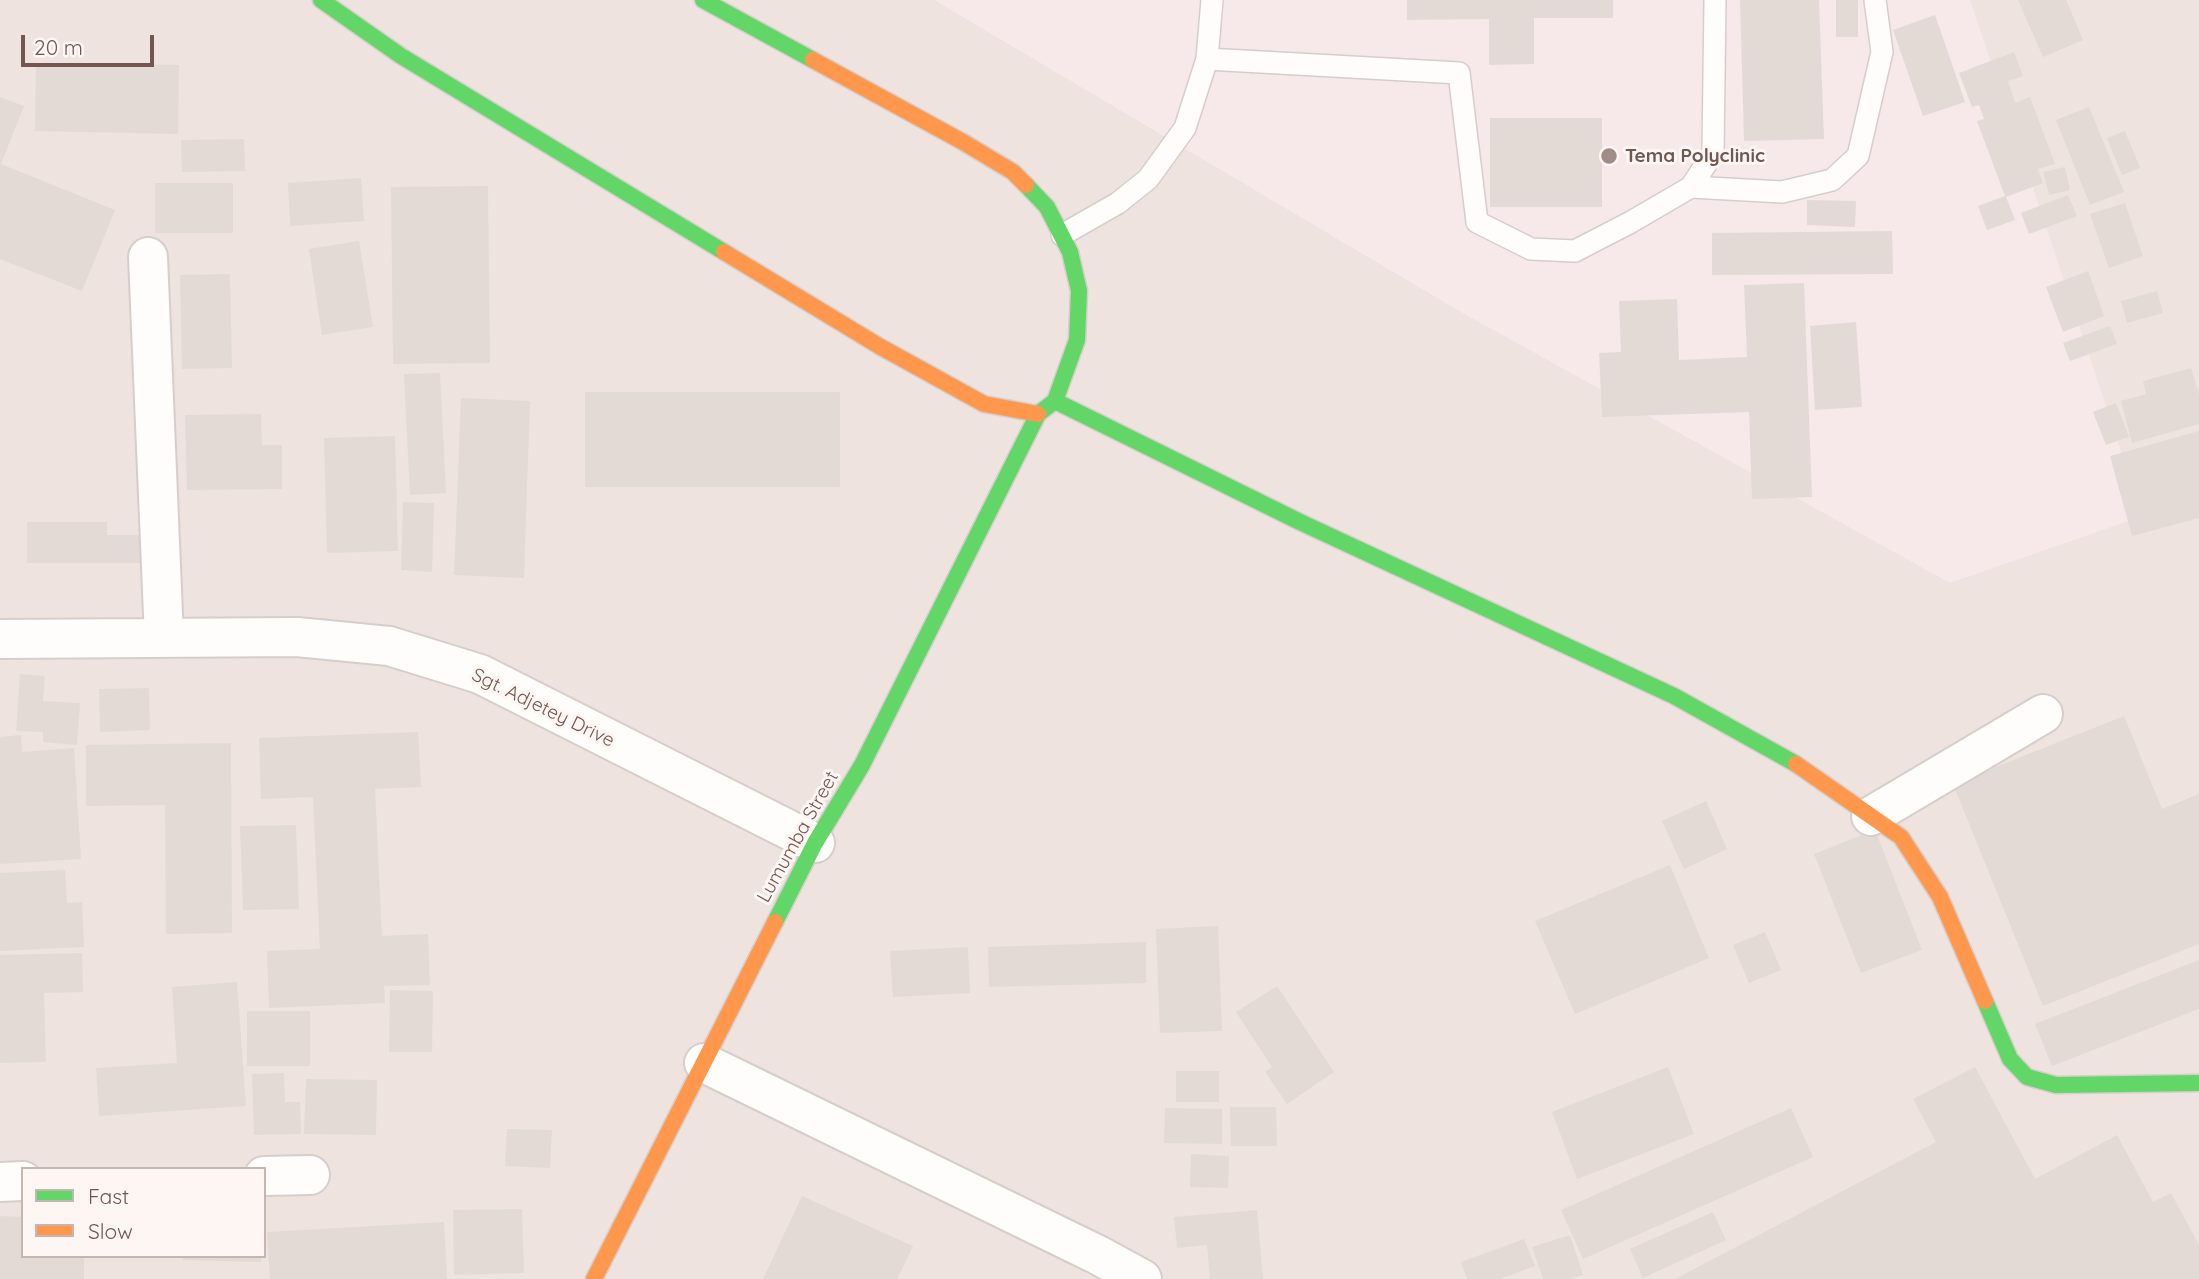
<!DOCTYPE html>
<style>
body{margin:0}
#map{position:relative;width:2199px;height:1279px;overflow:hidden;background:#f6f2ee;font-family:Quicksand,sans-serif}
canvas{display:block}
.legend{position:absolute;left:21px;top:1167px;width:245px;height:91px;box-sizing:border-box;background:#fdf6f2;border:2px solid #c6b6b2;margin:0;padding:9px 12px;list-style:none;font-size:21px;color:#735651}
.legend li{display:flex;align-items:center;gap:14px;height:35px}
.legend b{width:35px;border:2px solid #c6b6b2}
.scale{position:absolute;left:21px;top:35px;width:133px;height:32px;box-sizing:border-box;border:4px solid #735651;border-top:0;padding-left:9px;font-size:21px;line-height:24px;white-space:nowrap;color:#735651;-webkit-text-stroke:5px #fdf6f2;paint-order:stroke}
</style>
<div id="map">
<canvas width="2199" height="1279"></canvas>
<ul class="legend">
<li><b style="height:9px;background:#63d668"></b>Fast</li>
<li><b style="height:9px;background:#ff974d"></b>Slow</li>
</ul>
<div class="scale">20 m</div>
</div>
<script>
const context = document.querySelector('canvas').getContext('2d');
context.lineJoin = 'round';
function fill(path, color) {
  context.fillStyle = color;
  context.fill(path, 'evenodd');
}
function poly(rows) {
  const path = new Path2D();
  for (const r of rows) {
    path.moveTo(r[0], r[1]);
    for (let i = 2; i < r.length; i += 2) path.lineTo(r[i], r[i + 1]);
  }
  return path;
}
function trace(path, color, width, dash) {
  context.strokeStyle = color;
  context.lineWidth = width;
  context.lineCap = dash ? 'butt' : 'round';
  context.setLineDash(dash || []);
  context.stroke(path);
}
function write(font, color, halo, rows, align = 'center') {
  context.font = font + ' Quicksand,sans-serif';
  context.lineWidth = 6;
  context.setLineDash([]);
  context.textBaseline = 'middle';
  context.strokeStyle = halo;
  context.fillStyle = color;
  for (const [text, x, y, turn = 0] of rows) {
    context.save();
    context.translate(x, y);
    context.rotate((+turn || 0) * Math.PI / 180);
    context.textAlign = isNaN(turn) ? turn : align;
    if (halo) context.strokeText(text, 0, 0);
    context.fillText(text, 0, 0);
    context.restore();
  }
}
const residential = poly([
 [0,0,2199,0,2199,1279,0,1279],
 [23,1169,264,1169,264,1256,23,1256]
]);
const medical = poly([
 [934,0,1970,0,2143,516,1950,583,1459,311]
]);
const building = poly([
 [1407,0,1613,0,1613,18,1534,18,1534,64,1489,65,1489,19,1407,20],
 [1740,0,1819,0,1824,139,1744,141],
 [1836,0,1858,0,1858,37,1836,37],
 [2018,0,2066,0,2083,40,2043,57],
 [1935,15,1965,102,1923,116,1893,30],
 [2014,52,2023,76,2008,81,2015,103,2030,97,2055,164,2038,169,2043,183,2006,197,2015,220,1987,230,1978,206,2005,196,1977,121,1984,119,1979,105,1972,107,1959,73],
 [36,63,179,65,178,134,35,131],
 [0,97,24,106,1,164,115,210,82,291,0,259],
 [2089,107,2124,192,2090,205,2056,120],
 [1490,118,1602,118,1602,207,1490,207],
 [2125,131,2140,168,2122,175,2107,138],
 [244,139,245,171,182,172,181,140],
 [2065,167,2070,190,2049,195,2043,172],
 [361,178,364,221,290,226,288,183],
 [155,183,233,183,233,233,155,233],
 [488,186,490,363,393,364,391,187],
 [2068,195,2077,216,2029,234,2021,213],
 [1807,200,1856,201,1855,227,1807,225],
 [2125,203,2143,256,2109,268,2090,214],
 [1892,231,1893,274,1712,275,1712,233],
 [359,241,373,327,322,335,309,249],
 [2088,271,2104,316,2063,332,2046,287],
 [230,274,232,368,182,369,180,275],
 [1804,283,1812,497,1752,499,1749,412,1602,417,1599,353,1621,352,1619,301,1677,299,1679,360,1747,357,1744,285],
 [2157,291,2163,313,2127,323,2121,301],
 [1856,322,1862,407,1815,410,1810,326],
 [2110,326,2117,344,2070,361,2063,343],
 [2191,368,2199,394,2199,424,2132,443,2121,401,2146,394,2143,381],
 [440,373,446,493,410,495,404,374],
 [585,392,840,392,840,487,585,487],
 [461,398,530,401,524,578,454,575],
 [2116,403,2129,437,2106,445,2093,412],
 [261,414,262,445,282,445,282,489,187,490,185,415],
 [2199,431,2199,518,2132,536,2110,456],
 [395,436,398,551,327,553,324,438],
 [403,502,434,503,432,572,401,570],
 [27,522,107,522,107,535,141,535,141,563,27,563],
 [20,674,45,676,43,701,80,703,77,745,43,742,43,732,16,731],
 [149,688,150,730,100,732,99,689],
 [2124,716,2162,809,2199,794,2199,944,2043,1006,1953,784],
 [418,732,421,787,375,789,382,936,428,934,430,985,384,986,385,1003,269,1008,267,951,320,949,313,797,261,799,259,738],
 [21,735,22,752,74,748,81,859,0,864,0,737],
 [231,743,232,933,166,934,165,805,86,806,86,745],
 [1706,801,1727,849,1684,869,1662,821],
 [296,825,299,909,243,910,240,826],
 [1875,830,1922,950,1861,973,1814,854],
 [1670,865,1709,958,1575,1014,1535,921],
 [65,870,67,903,82,902,84,947,0,951,0,873],
 [1218,926,1222,1031,1160,1033,1156,929],
 [1765,932,1781,970,1749,983,1733,945],
 [1146,942,1146,983,989,987,988,947],
 [968,947,970,993,893,997,890,951],
 [82,953,83,992,44,993,46,1062,0,1063,0,955],
 [2199,960,2199,1009,2052,1066,2035,1024],
 [237,982,246,1106,99,1116,96,1068,177,1063,172,987],
 [1277,986,1334,1072,1287,1104,1265,1072,1272,1067,1236,1012],
 [390,990,433,991,432,1052,389,1052],
 [247,1011,310,1011,310,1066,247,1066],
 [1668,1067,1694,1134,1577,1179,1552,1112],
 [1975,1067,2035,1179,2117,1135,2153,1202,2171,1193,2199,1245,2199,1279,1675,1279,1936,1142,1913,1099],
 [1176,1071,1219,1071,1219,1102,1176,1102],
 [284,1073,285,1102,300,1102,301,1134,254,1135,252,1074],
 [306,1079,377,1080,376,1135,304,1134],
 [1230,1107,1276,1107,1277,1146,1231,1146],
 [1165,1108,1222,1109,1222,1144,1164,1143],
 [1791,1108,1813,1157,1583,1259,1561,1210],
 [507,1129,552,1130,550,1168,505,1166],
 [1191,1154,1229,1156,1228,1188,1190,1187],
 [802,1196,913,1246,897,1279,763,1279],
 [522,1209,524,1273,454,1275,453,1210],
 [1257,1210,1263,1279,1210,1279,1207,1245,1177,1248,1174,1217],
 [1713,1212,1726,1240,1643,1278,1630,1249],
 [0,1216,23,1217,23,1256,84,1256,84,1279,0,1279],
 [444,1222,447,1279,270,1279,267,1232],
 [1570,1235,1583,1275,1570,1279,1543,1279,1532,1247],
 [1524,1239,1535,1266,1500,1279,1467,1279,1461,1262],
 [183,1256,261,1256,261,1262,183,1260]
]);
const lane = poly([
 [1207,59,1459,73,1477,222,1531,249,1575,251,1631,222,1691,187,1713,153,1715,0],
 [1691,187,1782,192,1832,180,1858,156,1882,52,1875,0],
 [1062,235,1118,203,1148,179,1185,128,1207,59,1212,0]
]);
const street = poly([
 [148,257,164,638],
 [0,639,297,637,389,646,480,674,815,843],
 [1871,816,2043,714],
 [704,1063,1098,1255,1142,1279],
 [264,1176,310,1175],
 [0,1182,23,1181]
]);
const fast = poly([
 [321,0,401,56,724,252],
 [703,0,813,60],
 [1055,401,1300,522,1674,696,1796,764],
 [775,922,815,843,862,765,1038,414,1055,401,1077,340,1079,291,1070,252,1047,207,1026,185],
 [1985,1001,2010,1059,2027,1077,2056,1085,2199,1083]
]);
const slow = poly([
 [813,60,963,142,1013,172,1026,185],
 [724,252,879,346,984,404,1038,414],
 [1796,764,1901,837,1940,897,1985,1001],
 [594,1279,775,922]
]);
const markers = [
 [1609,156,9,"#a18d88"]
];
const poiNames = [
 ["Tema Polyclinic",1625,156]
];
const streetNames = [
 ["Sgt. Adjetey Drive",543,708,26],
 ["Lumumba Street",798,837,-61]
];
fill(residential, '#eee3de');
fill(medical, '#f7e8ea');
fill(building, '#e3dad6');
trace(lane, '#d6cecb', 24);
trace(street, '#d6cecb', 42);
trace(fast, '#d6ceca', 19);
trace(slow, '#d6ceca', 19);
trace(lane, '#fefdfc', 21);
trace(street, '#fefdfc', 38);
trace(fast, '#63d668', 16);
trace(slow, '#ff974d', 16);
for (const [x, y, r, color] of markers) {
  const dot = new Path2D();
  dot.arc(x, y, r, 0, 2 * Math.PI);
  context.fillStyle = color;
  context.fill(dot);
  trace(dot, '#fdf6f2', 2.5);
}
write('bold 19px', '#735651', '#fdf6f2', poiNames, 'left');
write('19px', '#735651', '#fdf6f2', streetNames);
</script>
